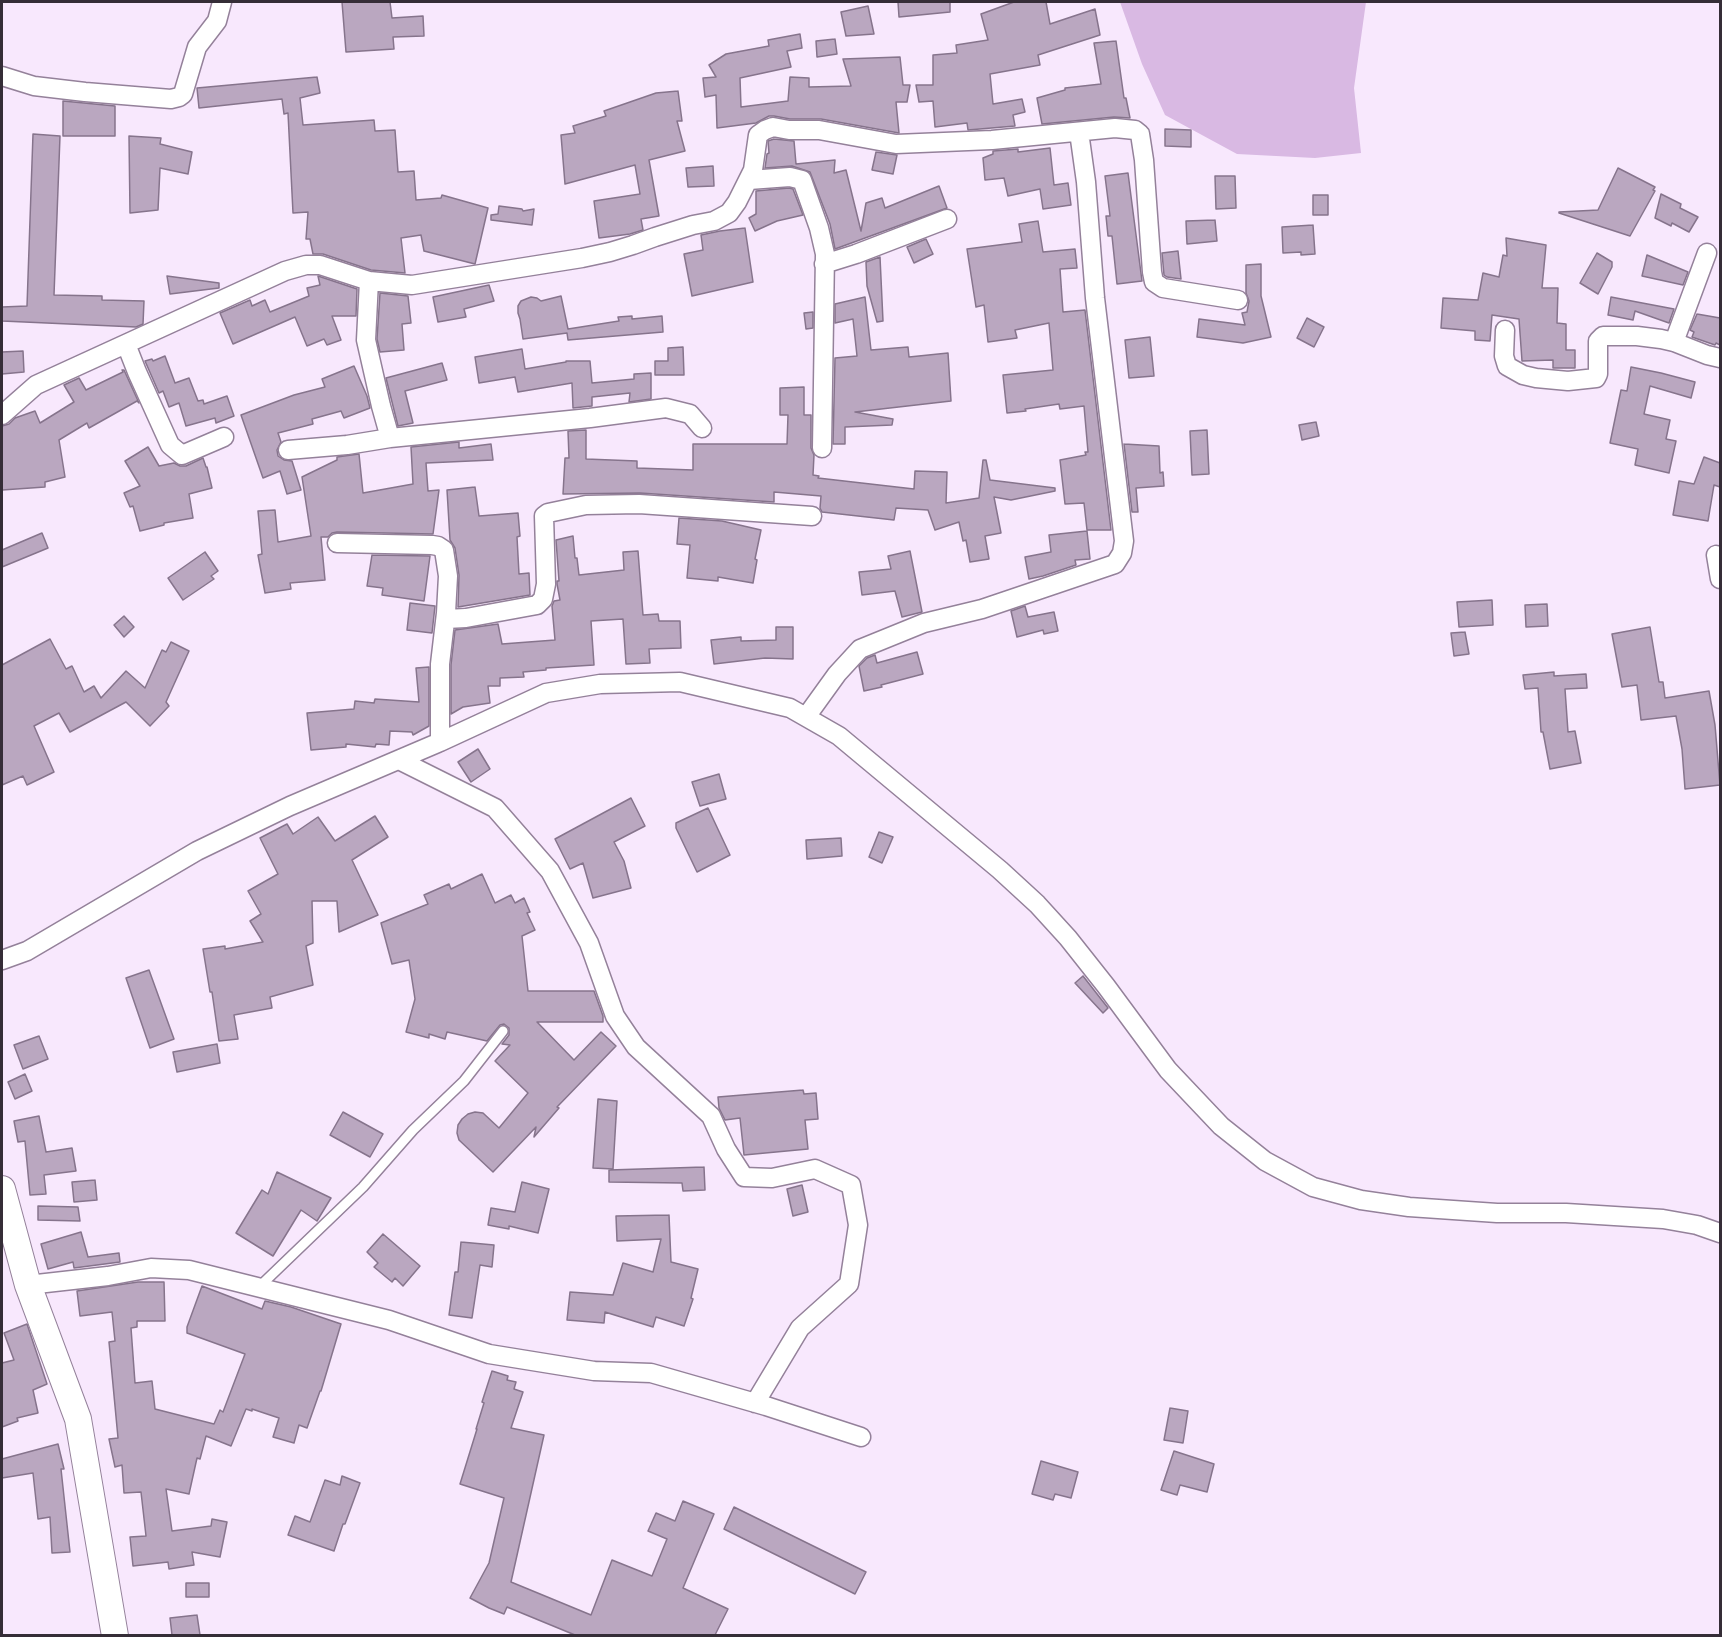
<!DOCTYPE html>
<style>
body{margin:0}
#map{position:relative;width:1722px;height:1637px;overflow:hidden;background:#f8e8fd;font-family:"Public Sans",sans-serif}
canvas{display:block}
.frame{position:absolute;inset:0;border:3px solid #352d37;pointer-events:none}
</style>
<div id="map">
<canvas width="1722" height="1637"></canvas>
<div class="frame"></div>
</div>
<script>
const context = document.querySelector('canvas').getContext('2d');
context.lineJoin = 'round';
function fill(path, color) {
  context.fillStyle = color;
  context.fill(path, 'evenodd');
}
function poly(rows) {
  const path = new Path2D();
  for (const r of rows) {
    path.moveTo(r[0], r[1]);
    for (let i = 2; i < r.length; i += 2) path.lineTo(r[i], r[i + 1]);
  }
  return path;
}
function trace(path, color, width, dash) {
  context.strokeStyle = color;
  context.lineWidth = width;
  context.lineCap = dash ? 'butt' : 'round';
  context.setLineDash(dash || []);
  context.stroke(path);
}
const green = poly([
 [1120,2,1366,2,1354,88,1361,153,1315,158,1237,154,1165,115,1142,64]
]);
const building = poly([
 [342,2,390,2,392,18,423,16,424,36,393,37,394,49,346,52,342,2],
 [898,2,950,2,950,12,899,17,898,2],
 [1014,2,1046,2,1050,24,1095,9,1100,35,1038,55,1040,65,990,74,993,104,1022,99,1025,112,1013,115,1015,126,968,130,967,123,935,127,933,101,919,102,916,85,933,85,933,55,957,53,956,45,988,40,981,14,1014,2],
 [868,6,874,34,846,36,841,12,868,6],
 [800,34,802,48,787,51,791,67,740,78,741,107,788,101,790,77,809,78,809,87,851,86,843,59,900,57,903,85,910,85,907,102,896,102,899,133,821,119,790,119,774,116,769,116,756,123,717,128,716,95,705,97,703,78,716,77,709,65,726,54,769,46,768,40,800,34],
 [835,39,837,54,817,57,816,41,835,39],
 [1116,41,1124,98,1126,98,1130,118,1114,117,1042,124,1037,98,1065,90,1065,88,1101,84,1094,43,1116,41],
 [317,77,320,93,300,98,303,125,374,120,375,131,395,130,398,172,414,171,416,200,441,198,442,195,488,208,475,264,424,251,421,235,401,238,405,273,371,270,323,254,313,254,310,239,306,239,308,212,293,213,288,113,284,114,282,99,199,108,197,88,317,77],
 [678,91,682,121,677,121,685,151,649,160,659,216,641,219,643,230,630,234,599,238,594,201,640,194,635,165,565,184,561,135,575,133,573,126,606,116,604,111,656,93,678,91],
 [63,101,115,106,115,136,63,136,63,101],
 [1165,129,1191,130,1191,147,1165,146,1165,129],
 [33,134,60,136,54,295,102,296,102,300,144,301,143,324,136,327,2,321,2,307,27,306,33,134],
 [129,136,161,138,160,144,192,152,188,174,160,168,158,210,130,213,129,136],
 [774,139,794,141,796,164,835,160,834,173,846,170,861,231,866,203,882,198,885,208,939,186,947,208,835,249,830,224,810,172,792,166,765,168,767,154,769,153,768,141,774,139],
 [1050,148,1054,185,1068,183,1071,205,1043,209,1040,189,1008,196,1004,178,985,180,983,158,993,154,993,151,1018,149,1018,152,1050,148],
 [876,152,897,155,893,174,872,170,876,152],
 [713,166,714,186,688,187,686,168,713,166],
 [1618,168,1655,187,1653,190,1655,191,1630,236,1559,213,1559,212,1598,210,1618,168],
 [1128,173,1142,281,1117,284,1112,236,1108,236,1106,216,1110,216,1105,176,1128,173],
 [1215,176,1235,176,1236,208,1216,209,1215,176],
 [789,188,793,189,803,215,777,221,755,231,749,218,756,214,756,191,789,188],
 [1661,194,1681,204,1680,208,1698,217,1689,232,1672,223,1671,226,1655,218,1661,194],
 [1313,195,1328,195,1328,215,1313,215,1313,195],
 [499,206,522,209,523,211,534,209,532,225,491,220,491,215,498,214,499,206],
 [1215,220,1217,241,1187,244,1186,221,1215,220],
 [1038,221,1043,252,1075,249,1077,268,1060,269,1063,312,1085,310,1111,530,1087,530,1084,503,1065,504,1060,460,1086,455,1085,452,1088,452,1084,406,1060,409,1059,404,1025,409,1026,411,1007,413,1003,375,1053,370,1049,323,1015,330,1017,338,988,342,984,305,976,307,967,249,1022,242,1019,224,1038,221],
 [1313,225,1315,254,1301,255,1301,252,1283,253,1282,227,1313,225],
 [745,228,753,282,692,296,684,254,703,250,701,235,720,231,745,228],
 [1506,238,1546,245,1542,288,1558,288,1557,323,1566,324,1566,350,1575,350,1575,368,1553,368,1553,360,1522,361,1519,319,1492,315,1490,341,1475,340,1475,331,1441,328,1443,298,1478,300,1483,273,1499,277,1503,255,1507,256,1506,238],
 [926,239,933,254,914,263,907,247,926,239],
 [1178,251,1181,279,1167,277,1164,275,1162,253,1178,251],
 [1597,253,1612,262,1612,267,1598,294,1580,283,1597,253],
 [1647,255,1688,272,1683,285,1642,276,1647,255],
 [880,257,883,321,877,322,867,286,866,262,880,257],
 [1261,264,1261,296,1271,337,1243,343,1197,337,1199,319,1245,325,1242,313,1247,312,1249,301,1246,293,1246,265,1261,264],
 [167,276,219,283,219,288,170,294,167,276],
 [318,276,357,289,356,316,332,316,341,340,327,345,324,339,307,346,295,317,233,344,220,313,250,300,252,306,265,300,270,312,309,296,307,288,320,285,318,276],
 [489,285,494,301,464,309,466,317,438,322,433,297,489,285],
 [380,293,408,296,411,323,402,324,404,350,380,352,377,339,380,293],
 [561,296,568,329,619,321,618,317,632,316,632,319,662,316,663,332,568,340,567,333,523,339,520,319,518,313,518,306,521,301,531,297,537,298,541,301,561,296],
 [865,297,871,350,908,347,909,357,948,353,951,401,855,412,893,419,892,425,845,427,845,444,833,444,835,358,857,356,853,319,835,323,835,304,865,297],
 [1611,297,1637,302,1674,309,1669,323,1635,311,1633,320,1608,315,1611,297],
 [813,312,813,328,806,329,804,313,813,312],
 [1697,314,1720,318,1720,345,1716,343,1715,345,1692,337,1694,332,1690,330,1697,314],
 [1307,318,1324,327,1314,347,1297,338,1307,318],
 [1150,337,1154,376,1129,378,1125,340,1150,337],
 [683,347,684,375,655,375,655,361,668,361,668,348,683,347],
 [522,349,525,369,566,362,566,361,590,361,592,383,634,379,634,374,651,373,651,399,629,402,630,393,592,397,592,406,573,408,572,383,518,392,515,377,479,383,475,357,522,349],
 [23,351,24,372,2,374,2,352,23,351],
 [165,356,175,383,189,378,198,401,203,400,204,404,227,396,234,416,216,423,215,418,186,426,179,403,169,407,163,391,159,393,145,361,152,359,153,361,165,356],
 [442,363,447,380,405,391,413,423,398,426,386,378,442,363],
 [354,366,367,396,370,408,344,418,341,411,312,419,313,424,278,433,281,442,277,450,278,456,284,460,292,461,301,490,287,494,280,471,263,478,241,415,294,395,325,387,322,379,354,366],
 [1631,367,1661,373,1695,382,1691,398,1650,386,1644,414,1670,420,1666,439,1676,441,1669,473,1635,465,1638,449,1610,443,1621,390,1627,391,1631,367],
 [122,370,124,370,139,403,137,401,89,428,87,423,59,440,65,477,45,482,45,487,2,490,2,426,9,424,15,418,35,411,40,423,74,402,64,385,79,378,86,390,123,372,122,370],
 [804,387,804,415,811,415,811,448,814,455,813,475,819,476,818,478,914,489,915,471,947,472,946,503,979,498,983,460,986,460,990,480,1055,488,1055,491,1011,500,994,497,1001,533,985,536,989,559,970,562,966,540,963,541,959,522,935,530,928,510,896,508,894,520,822,512,820,508,821,496,774,492,774,502,640,493,563,494,565,458,569,458,568,431,586,430,586,459,637,461,637,468,693,470,693,444,787,444,788,415,780,415,780,388,804,387],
 [1316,422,1319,436,1302,440,1299,425,1316,422],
 [1207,430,1209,474,1192,475,1190,431,1207,430],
 [459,442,459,448,491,444,493,460,426,463,428,491,439,490,433,534,337,532,332,533,328,537,321,537,325,580,290,583,291,589,265,593,258,555,262,554,258,511,275,510,278,542,311,536,302,477,337,460,337,457,359,454,363,493,413,484,411,447,459,442],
 [1124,444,1159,446,1160,473,1163,472,1164,486,1136,488,1138,512,1132,512,1124,444],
 [148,447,159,466,174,463,180,466,186,466,203,458,206,467,207,467,212,488,189,494,193,518,164,523,164,525,140,531,133,506,130,507,124,493,140,486,125,461,148,447],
 [1704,457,1720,463,1720,487,1714,485,1708,521,1673,515,1679,481,1694,484,1704,457],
 [475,487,479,516,518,513,520,536,517,537,519,574,529,573,530,595,458,607,459,575,455,548,450,540,447,490,475,487],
 [679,518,722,521,761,530,755,559,757,560,753,583,718,577,718,581,687,578,690,545,677,544,679,518],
 [1087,531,1090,559,1075,560,1076,565,1043,576,1029,579,1025,557,1051,552,1049,535,1087,531],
 [42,533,48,548,2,567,2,550,42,533],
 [573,536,575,558,577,558,579,575,624,570,623,552,638,551,643,615,658,614,659,621,680,621,681,648,649,649,650,663,626,664,623,619,591,621,594,665,546,668,546,670,523,672,524,677,500,678,500,686,488,686,490,703,463,707,451,714,451,665,455,630,498,624,502,644,555,640,552,606,554,601,560,600,557,584,557,581,559,581,556,540,573,536],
 [910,551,922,612,902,617,895,591,862,595,859,572,891,569,888,556,910,551],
 [205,552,218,571,211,576,214,579,183,600,168,578,205,552],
 [372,555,430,556,424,601,382,595,383,588,367,586,372,555],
 [1492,600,1493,625,1459,627,1457,602,1492,600],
 [410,603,435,606,432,633,407,630,410,603],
 [1547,604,1548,626,1526,627,1525,605,1547,604],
 [1025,606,1028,617,1054,612,1058,631,1044,634,1043,630,1017,637,1011,611,1025,606],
 [124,616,134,627,124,637,114,625,124,616],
 [776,627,793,627,793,659,765,658,714,664,711,640,741,637,741,641,776,640,776,627],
 [1650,627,1659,682,1663,682,1665,698,1709,691,1715,725,1720,785,1685,789,1682,749,1676,716,1641,720,1637,685,1622,687,1612,634,1650,627],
 [1465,632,1469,654,1454,656,1451,633,1465,632],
 [50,639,66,669,72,666,84,692,94,686,101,698,126,671,145,688,162,650,166,652,171,642,189,651,166,702,169,706,150,726,126,702,70,732,59,713,34,726,54,772,27,785,23,776,2,785,2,665,50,639],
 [917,652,923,674,881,685,882,687,864,691,859,666,867,658,875,655,877,663,917,652],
 [429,667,429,726,413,735,412,732,390,731,389,745,376,744,375,747,346,744,346,747,311,750,307,713,354,709,355,701,374,703,375,699,419,702,416,668,429,667],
 [1554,672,1554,676,1586,674,1587,688,1565,689,1568,732,1575,731,1581,763,1550,769,1543,732,1541,732,1538,688,1525,689,1523,675,1554,672],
 [478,749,490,769,471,782,458,762,478,749],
 [719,774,726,799,700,806,692,782,719,774],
 [631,798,645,826,614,842,624,861,631,888,593,898,583,863,570,869,555,839,631,798],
 [708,808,730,855,697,872,676,828,676,823,708,808],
 [375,816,388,837,352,860,378,915,339,932,337,901,312,901,313,943,306,946,313,985,270,997,272,1008,234,1015,238,1039,219,1041,212,992,210,992,203,949,225,946,225,949,263,942,250,921,261,914,248,891,278,874,260,838,287,824,293,834,318,817,335,841,375,816],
 [879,832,893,837,882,863,869,857,879,832],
 [841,838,842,856,807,859,806,840,841,838],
 [482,874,495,903,511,895,515,903,524,898,530,912,527,913,535,930,522,936,528,991,594,991,603,1016,603,1022,537,1022,574,1060,601,1032,616,1046,557,1107,559,1108,534,1137,536,1127,493,1172,459,1140,457,1133,458,1125,462,1119,468,1114,475,1112,483,1113,499,1128,528,1093,495,1061,510,1045,502,1044,509,1035,509,1028,504,1024,500,1025,487,1041,447,1032,445,1039,429,1034,429,1038,406,1032,415,999,409,960,392,964,381,923,428,904,424,895,449,884,451,889,482,874],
 [149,970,174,1039,150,1048,126,978,149,970],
 [1083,976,1108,1008,1103,1013,1075,983,1083,976],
 [39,1036,48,1059,23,1069,14,1045,39,1036],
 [217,1044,220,1063,177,1072,173,1052,217,1044],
 [25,1074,32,1091,15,1099,8,1082,25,1074],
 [803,1090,804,1094,816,1093,818,1119,805,1120,808,1149,744,1155,740,1118,725,1120,719,1108,718,1097,803,1090],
 [598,1099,617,1101,613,1169,593,1168,598,1099],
 [343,1112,383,1134,370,1157,330,1135,343,1112],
 [39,1116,46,1152,72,1148,76,1171,44,1175,46,1194,30,1195,25,1141,18,1142,14,1121,39,1116],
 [704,1167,705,1190,683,1191,682,1183,609,1182,609,1170,704,1167],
 [277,1172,331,1198,317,1221,301,1210,273,1256,236,1233,262,1190,268,1194,277,1172],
 [95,1180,97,1200,74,1202,72,1182,95,1180],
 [522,1182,549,1189,538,1233,509,1226,509,1229,488,1225,491,1208,515,1212,522,1182],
 [802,1185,808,1212,793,1216,787,1189,802,1185],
 [38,1206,78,1207,80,1221,38,1220,38,1206],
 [669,1215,671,1262,698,1269,691,1298,693,1299,684,1326,656,1317,653,1327,605,1312,604,1323,567,1320,570,1292,613,1295,623,1263,653,1272,661,1239,617,1241,616,1216,669,1215],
 [81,1232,88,1257,119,1253,120,1262,74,1268,73,1262,48,1269,41,1244,81,1232],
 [383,1234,420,1266,403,1286,395,1278,392,1282,374,1267,378,1263,367,1252,383,1234],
 [461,1242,494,1245,492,1267,480,1265,472,1318,449,1315,455,1272,458,1272,461,1242],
 [138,1282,164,1282,165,1321,137,1321,137,1327,131,1328,135,1383,152,1381,155,1409,214,1424,220,1410,223,1412,245,1354,187,1333,187,1327,202,1286,262,1309,265,1301,291,1307,341,1324,321,1391,320,1391,307,1428,299,1425,294,1443,273,1437,279,1418,252,1409,252,1411,246,1409,231,1446,206,1436,200,1459,197,1458,189,1494,166,1489,172,1531,211,1526,212,1519,227,1522,220,1557,192,1552,194,1565,169,1569,168,1562,133,1566,130,1537,146,1536,141,1492,124,1493,122,1465,115,1467,109,1439,118,1438,109,1342,115,1341,112,1312,80,1316,77,1291,138,1282],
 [27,1324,47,1384,33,1390,38,1413,17,1418,18,1421,2,1427,2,1363,14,1360,4,1333,27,1324],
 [492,1371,508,1376,507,1380,516,1382,514,1389,523,1392,511,1428,544,1435,511,1582,591,1615,612,1560,652,1576,667,1539,648,1531,656,1513,675,1521,683,1501,714,1514,683,1588,728,1609,715,1635,575,1635,507,1607,504,1614,489,1608,470,1598,489,1563,504,1498,460,1484,477,1429,476,1429,484,1403,482,1402,492,1371],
 [1170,1408,1188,1411,1183,1443,1164,1440,1170,1408],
 [58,1444,64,1469,61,1469,70,1552,52,1553,50,1517,38,1519,33,1473,2,1478,2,1459,58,1444],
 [1174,1451,1214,1464,1207,1492,1180,1485,1177,1495,1161,1490,1174,1451],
 [1041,1461,1078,1472,1071,1498,1055,1494,1053,1500,1032,1494,1041,1461],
 [342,1476,360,1483,345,1524,343,1524,334,1551,288,1535,295,1516,310,1522,325,1480,340,1485,342,1476],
 [734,1507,866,1572,855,1594,724,1529,734,1507],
 [186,1583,209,1583,209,1597,186,1597,186,1583],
 [197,1615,200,1635,172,1635,170,1618,197,1615]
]);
const lane = poly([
 [259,1287,363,1187,413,1130,464,1081,503,1031]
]);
const street = poly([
 [2,76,34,86,85,92,171,99,179,97,183,94,197,47,217,21,222,2],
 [749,180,790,177,802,180,819,228,825,254,822,448],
 [824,264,856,254,947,219],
 [369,281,366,340,381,406,390,438,590,418,666,408,690,414,702,428],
 [1505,330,1504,356,1507,366,1523,375,1536,378,1568,381,1596,378,1598,374,1598,341,1603,336,1637,336,1661,339,1674,342,1707,355,1720,358],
 [1674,342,1707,253],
 [126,344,137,372,170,445,182,455,224,437],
 [2,415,36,385,285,271,306,265,320,265,369,281,412,285,582,258,610,252,633,245,655,237,693,225,714,221,729,213,737,202,753,170,758,135,765,130,773,127,789,130,819,130,896,144,992,140,1115,128,1135,130,1140,134,1144,160,1152,272,1154,282,1163,288,1238,300],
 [288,450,347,445,390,438],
 [337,543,432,545,438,546,444,550,448,576,446,613,440,664,440,742],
 [1716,555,1720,579],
 [446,619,466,618,537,605,543,599,546,584,544,516,548,513,586,505,639,504,812,516],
 [806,717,837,674,860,649,924,623,982,609,1115,564,1122,553,1124,541,1095,298,1086,182,1079,132],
 [399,760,495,808,550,871,589,943,615,1016,636,1047,711,1116,726,1149,744,1177,772,1178,815,1169,851,1185,858,1225,849,1284,800,1328,755,1403],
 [2,960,27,951,197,851,290,806,440,742,546,693,600,684,680,682,790,708,839,736,1000,870,1037,904,1068,938,1106,986,1168,1070,1221,1126,1265,1161,1313,1187,1361,1200,1409,1207,1497,1213,1566,1213,1663,1219,1697,1225,1720,1233],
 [28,1285,108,1276,151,1268,189,1270,389,1320,489,1354,594,1371,651,1373,766,1406,861,1437]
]);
const secondary = poly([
 [2,1189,28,1285,78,1419,115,1636]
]);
fill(green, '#d9b9e3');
fill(building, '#baa7c0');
trace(building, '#86748c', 1.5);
trace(lane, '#94819a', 12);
trace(street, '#94819a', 21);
trace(secondary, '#94819a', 28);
trace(lane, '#fff', 9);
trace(street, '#fff', 18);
trace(secondary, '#fff', 26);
</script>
